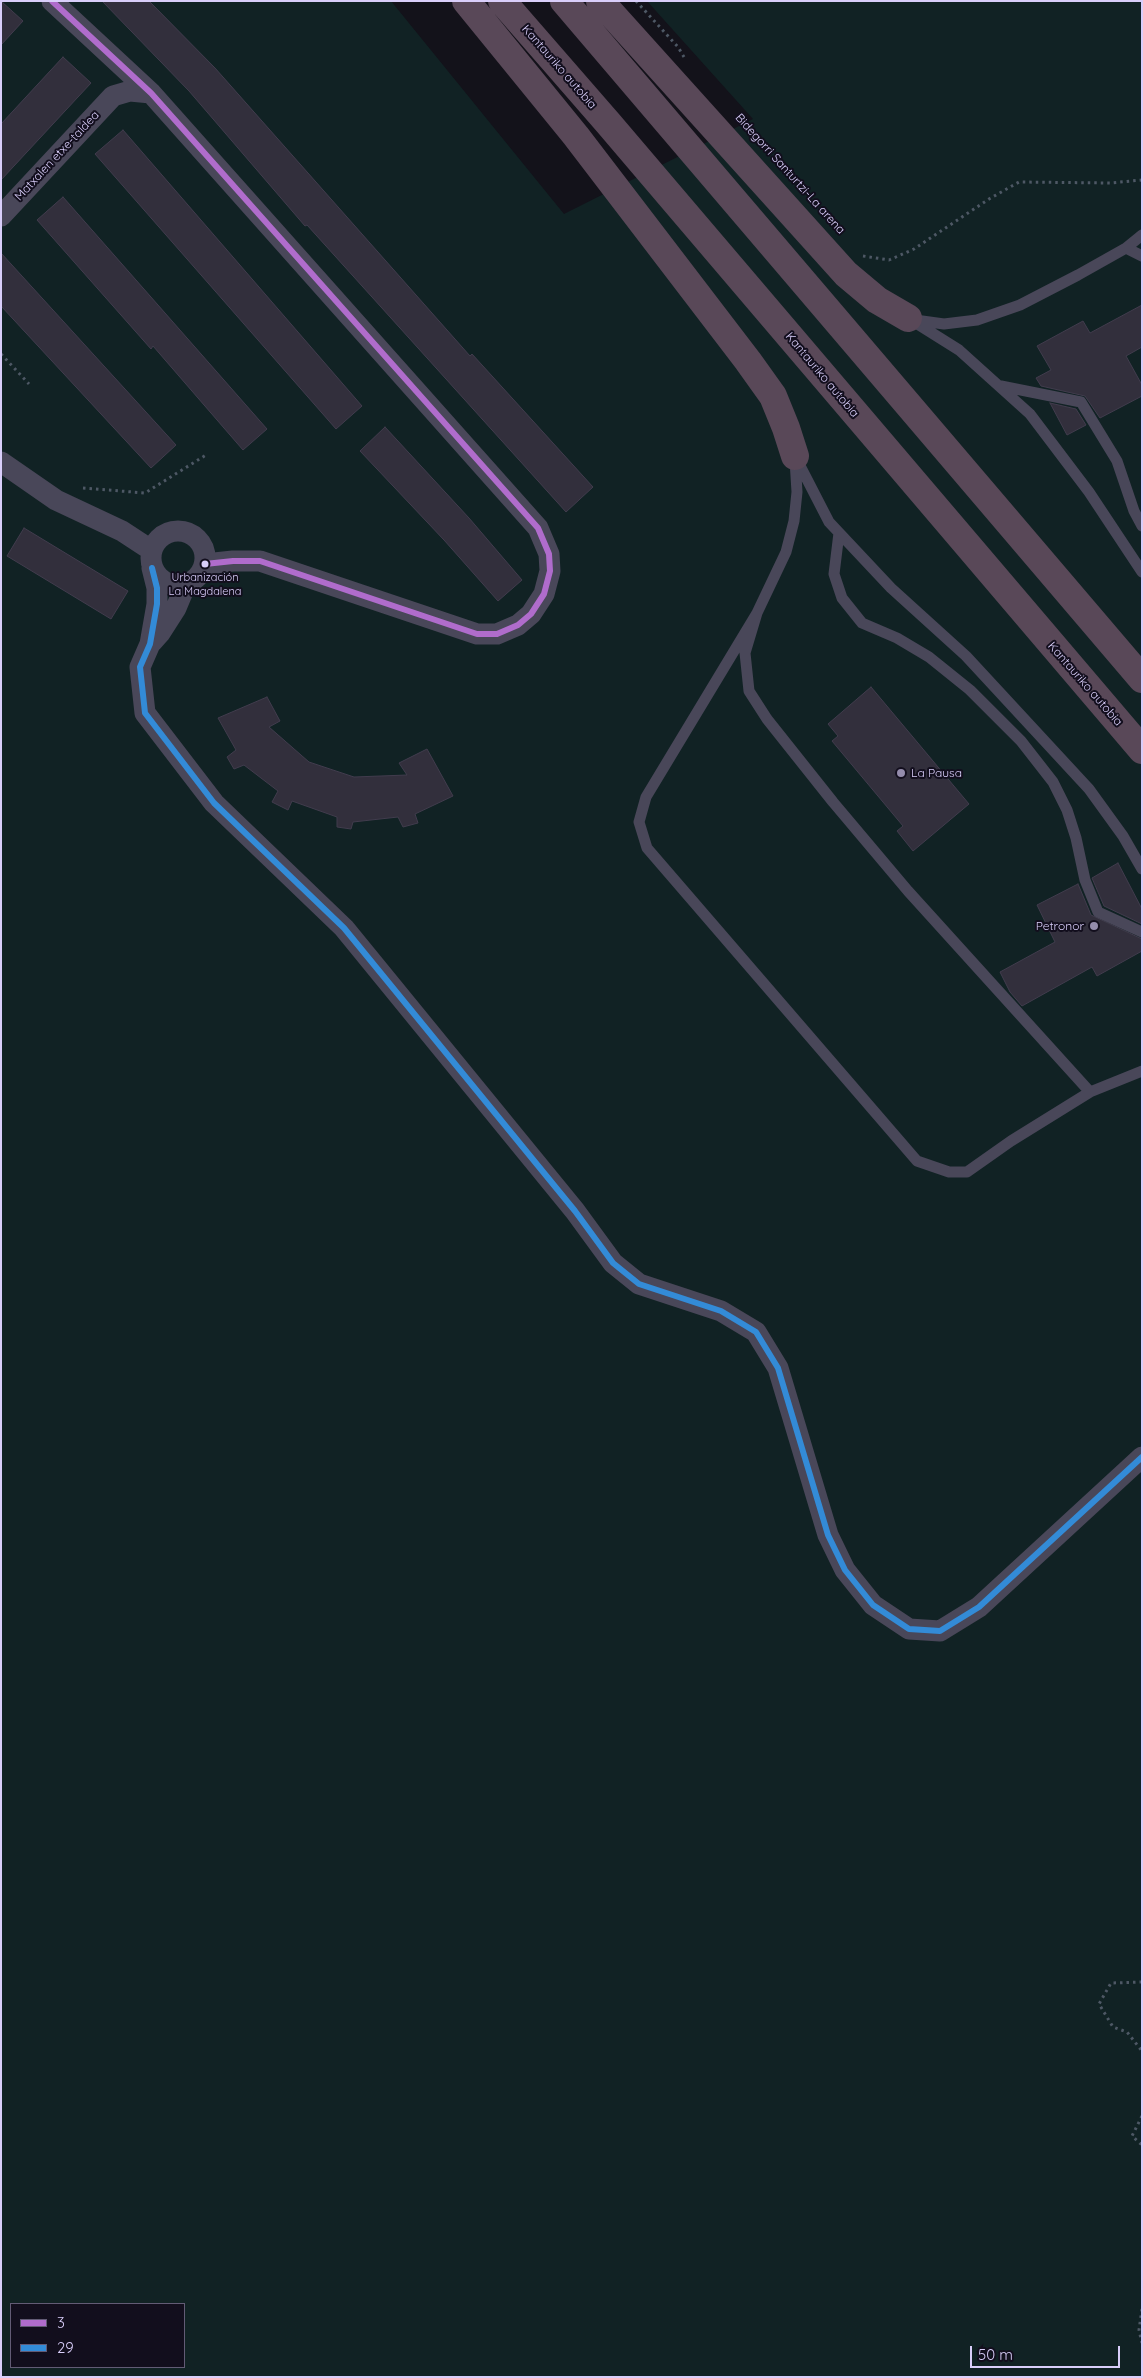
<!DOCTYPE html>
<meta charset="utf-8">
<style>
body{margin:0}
#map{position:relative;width:1143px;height:2378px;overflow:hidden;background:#13121a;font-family:Quicksand,sans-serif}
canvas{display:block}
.frame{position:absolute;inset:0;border:2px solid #d9cefa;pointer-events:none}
.legend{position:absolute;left:10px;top:2303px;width:175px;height:65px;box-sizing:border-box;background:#120e1d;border:1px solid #625b75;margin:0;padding:6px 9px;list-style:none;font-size:15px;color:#d9cefa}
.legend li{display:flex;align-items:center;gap:10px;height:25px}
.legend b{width:25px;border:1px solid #625b75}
.scale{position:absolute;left:970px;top:2346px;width:150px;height:22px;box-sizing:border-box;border:2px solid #d9cefa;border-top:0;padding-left:6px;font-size:15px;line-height:18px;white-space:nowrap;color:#d9cefa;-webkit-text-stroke:4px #120e1d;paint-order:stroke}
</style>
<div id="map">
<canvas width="1143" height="2378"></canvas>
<div class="frame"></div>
<ul class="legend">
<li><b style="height:6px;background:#b06ccc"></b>3</li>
<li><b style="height:6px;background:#338bd7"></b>29</li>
</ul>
<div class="scale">50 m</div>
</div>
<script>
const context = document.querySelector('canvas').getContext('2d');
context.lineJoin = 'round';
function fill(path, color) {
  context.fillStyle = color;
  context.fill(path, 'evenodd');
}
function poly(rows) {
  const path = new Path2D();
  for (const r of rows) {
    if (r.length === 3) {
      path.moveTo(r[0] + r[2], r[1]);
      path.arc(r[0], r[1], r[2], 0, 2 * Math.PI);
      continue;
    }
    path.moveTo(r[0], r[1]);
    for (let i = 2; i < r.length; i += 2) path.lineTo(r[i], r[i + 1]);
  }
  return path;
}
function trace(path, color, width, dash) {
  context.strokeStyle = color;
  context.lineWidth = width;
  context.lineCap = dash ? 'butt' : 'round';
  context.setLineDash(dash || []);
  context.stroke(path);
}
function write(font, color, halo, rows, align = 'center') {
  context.font = font + ' Quicksand,sans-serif';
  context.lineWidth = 4;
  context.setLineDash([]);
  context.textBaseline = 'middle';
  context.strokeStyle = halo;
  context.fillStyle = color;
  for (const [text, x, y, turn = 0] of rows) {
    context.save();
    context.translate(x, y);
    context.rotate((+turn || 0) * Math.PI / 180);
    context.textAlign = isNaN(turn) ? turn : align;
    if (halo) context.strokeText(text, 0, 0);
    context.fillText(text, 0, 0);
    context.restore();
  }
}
const green = poly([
 [1,1,391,1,564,214,753,119,647,1,1142,1,1142,2377,1,2377],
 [11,2304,184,2304,184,2367,11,2367]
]);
const building = poly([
 [1,1,23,21,1,45,1,1],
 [102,1,149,1,215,68,470,356,472,354,593,487,566,512,307,225,305,226,189,91,102,1],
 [63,57,91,83,1,180,1,124,63,57],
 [123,130,362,406,336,429,95,154,123,130],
 [63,197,267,429,243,450,153,346,151,349,37,220,63,197],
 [1,253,176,445,151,468,1,306,1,253],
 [1142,305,1142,347,1126,356,1142,385,1142,396,1100,418,1085,396,1041,386,1036,378,1051,370,1037,346,1083,321,1090,333,1142,305],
 [1050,403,1076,409,1086,425,1067,435,1050,403],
 [385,427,469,518,522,580,498,601,444,540,360,451,385,427],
 [24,528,128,591,111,619,7,556,24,528],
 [871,687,969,804,913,851,897,831,903,826,832,741,838,736,828,724,871,687],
 [267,697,280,721,269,727,309,762,354,777,407,775,399,763,427,749,453,796,415,814,418,823,403,827,398,817,353,822,351,829,337,827,337,817,292,801,288,810,272,802,278,791,244,765,234,769,227,757,236,750,218,718,267,697],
 [1118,863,1142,909,1142,924,1104,906,1092,878,1118,863],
 [1078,884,1091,915,1142,939,1142,951,1097,976,1092,967,1022,1006,1010,992,1000,972,1055,942,1037,905,1078,884]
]);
const path = poly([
 [636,1,678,47,684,57],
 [863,256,889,260,914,249,989,199,1019,182,1110,183,1142,180],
 [1,354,29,384],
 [83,488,145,493,206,455],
 [1142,1982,1111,1983,1099,2004,1113,2027,1127,2032,1142,2051],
 [1142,2116,1132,2136,1142,2145],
 [1142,2309,1139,2330,1142,2343]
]);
const service = poly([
 [1126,248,1142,256],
 [908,318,959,350,1030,414,1089,492,1142,572],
 [915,320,944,324,977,320,1020,305,1078,275,1126,248,1142,235],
 [1001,386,1081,402,1117,461,1134,511,1142,526],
 [795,456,829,522,891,588,966,656,1089,789,1123,836,1142,869],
 [839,533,834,574,842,598,862,623,897,638,929,657,970,690,1021,741,1053,782,1067,810,1076,838,1085,880,1098,912,1142,932],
 [757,613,786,552,794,521,797,492,795,460],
 [1090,1092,908,891,833,802,767,719,749,691,745,653,757,613,646,797,639,822,647,848,917,1161,949,1172,967,1172,1011,1141,1090,1092,1142,1071]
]);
const minor = poly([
 [52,1,151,93,538,528,549,554,550,571,544,594,531,614,518,625,497,634,477,634,260,561,233,561,205,564],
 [1,216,113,96,130,91,151,93],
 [1,462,56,500,122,531,151,550],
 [178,558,27],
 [152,568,157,588,157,604,150,644,140,667,145,713,214,803,344,928,575,1211,613,1263,639,1284,721,1311,756,1332,778,1368,828,1535,845,1570,873,1605,909,1629,940,1631,979,1607,1142,1457],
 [152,642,160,633,176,608,186,584]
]);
const motorway = poly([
 [466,1,576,136,748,361,773,396,786,428,795,456],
 [502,1,609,124,1142,750],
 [564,1,1142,679],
 [600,1,846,274,877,300,908,318]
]);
const bus1 = poly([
 [52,1,151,93,538,528,549,554,550,571,544,594,531,614,518,625,497,634,477,634,260,561,233,561,205,564]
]);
const bus2 = poly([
 [152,568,157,588,157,604,150,644,140,667,145,713,214,803,344,928,575,1211,613,1263,639,1284,721,1311,756,1332,778,1368,828,1535,845,1570,873,1605,909,1629,940,1631,979,1607,1142,1457]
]);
const markers = [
 [205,564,4.5,"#d9cefa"],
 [901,773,5,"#948cac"],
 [1094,926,5,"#948cac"]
];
const busNames = [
 ["Urbanización",205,578],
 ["La Magdalena",205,592]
];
const streetNames = [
 ["Kantauriko autobia",559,67,49],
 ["Matxalen etxe-taldea",57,156,-47],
 ["Bidegorri Santurtzi-La arena",790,174,48],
 ["Kantauriko autobia",822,375,50],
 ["Kantauriko autobia",1085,684,49]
];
const poiNames = [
 ["La Pausa",911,773],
 ["Petronor",1084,926,"right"]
];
fill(green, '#112224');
fill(building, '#322f3c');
trace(building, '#413c4d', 1);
trace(path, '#4e5865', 3, [2.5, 4]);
trace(service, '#494759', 11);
trace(minor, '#494759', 21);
trace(motorway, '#594858', 28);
trace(bus1, '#b06ccc', 6);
trace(bus2, '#338bd7', 6);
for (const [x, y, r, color] of markers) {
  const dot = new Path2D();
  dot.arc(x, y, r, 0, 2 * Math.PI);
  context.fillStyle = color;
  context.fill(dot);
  trace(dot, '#120e1d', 2);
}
write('11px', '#d9cefa', '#120e1d', busNames);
write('12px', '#d9cefa', '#120e1d', streetNames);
write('12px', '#d9cefa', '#120e1d', poiNames, 'left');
</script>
